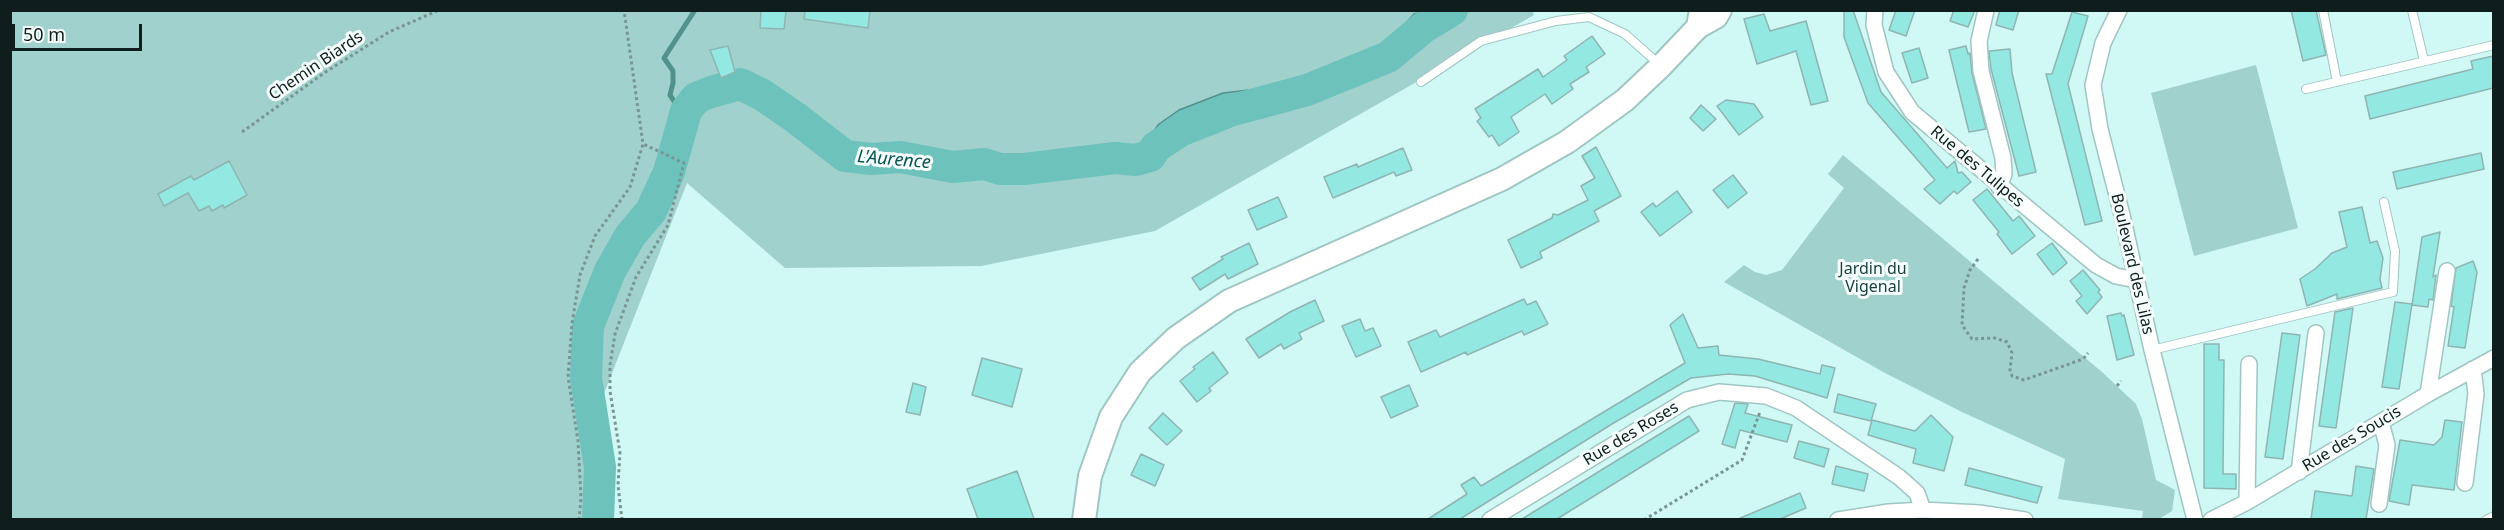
<!DOCTYPE html>
<style>
body{margin:0}
#map{position:relative;width:2504px;height:530px;overflow:hidden;background:#d0f8f5;font-family:"Noto Sans",sans-serif}
canvas{display:block}
.frame{position:absolute;inset:0;border:12px solid #0f1e1d;pointer-events:none}
.scale{position:absolute;left:12px;top:24px;width:130px;height:27px;box-sizing:border-box;border:3px solid #0f1e1d;border-top:0;padding-left:8px;font-size:18px;line-height:21px;white-space:nowrap;color:#0f1e1d;-webkit-text-stroke:4px #f6fefd;paint-order:stroke}
</style>
<div id="map">
<canvas width="2504" height="530"></canvas>
<div class="frame"></div>
<div class="scale">50 m</div>
</div>
<script>
const context = document.querySelector('canvas').getContext('2d');
context.lineJoin = 'round';
function fill(path, color) {
  context.fillStyle = color;
  context.fill(path, 'evenodd');
}
function poly(rows) {
  const path = new Path2D();
  for (const r of rows) {
    path.moveTo(r[0], r[1]);
    for (let i = 2; i < r.length; i += 2) path.lineTo(r[i], r[i + 1]);
  }
  return path;
}
function trace(path, color, width, dash) {
  context.strokeStyle = color;
  context.lineWidth = width;
  context.lineCap = dash ? 'butt' : 'round';
  context.setLineDash(dash || []);
  context.stroke(path);
}
function write(font, color, halo, rows, align = 'center') {
  context.font = font + ' "Noto Sans",sans-serif';
  context.lineWidth = 6;
  context.setLineDash([]);
  context.textBaseline = 'middle';
  context.strokeStyle = halo;
  context.fillStyle = color;
  for (const [text, x, y, turn = 0] of rows) {
    context.save();
    context.translate(x, y);
    context.rotate((+turn || 0) * Math.PI / 180);
    context.textAlign = isNaN(turn) ? turn : align;
    if (halo) context.strokeText(text, 0, 0);
    context.fillText(text, 0, 0);
    context.restore();
  }
}
const green = poly([
 [1532,10,1534,15,1155,231,981,266,785,268,687,183,603,396,613,519,11,520,10,11],
 [2256,65,2298,228,2194,256,2151,93],
 [1843,155,2102,372,2136,404,2142,419,2156,480,2175,490,2172,511,2159,519,2142,519,2143,511,2058,499,2065,459,1962,412,1885,373,1724,282,1744,265,1755,272,1766,275,1782,270,1844,188,1828,174]
]);
const water = poly([
 [1427,10,1452,11,1424,27,1388,57,1307,90,1233,110,1180,131,1156,147,1150,156,1135,160,1115,158,1024,169,1000,169,984,164,953,167,900,157,872,159,845,156,761,94,740,84,711,92,696,98,686,111,669,172,651,211,630,236,610,271,588,326,578,336,584,315,604,262,617,241,620,231,645,205,650,189,655,183,656,173,663,156,666,156,676,100,683,91,699,83,745,73,773,90,809,120,842,142,857,148,902,147,947,160,976,156,997,161,1063,154,1091,156,1115,151,1131,152,1138,151,1159,124,1179,110,1223,93,1266,88,1281,82,1306,79,1389,42,1414,14,1427,10]
]);
const stream = poly([
 [674,101,670,95,673,83,673,71,664,58,695,10]
]);
const river = poly([
 [598,520,600,467,586,378,588,326,610,271,630,236,651,211,669,172,686,111,696,98,711,92,740,84,761,94,796,118,845,156,872,159,900,157,953,167,984,164,1000,169,1024,169,1115,158,1135,160,1150,156,1156,147,1180,131,1233,110,1307,90,1388,57,1424,27,1452,10]
]);
const building = poly([
 [761,10,786,10,784,29,760,28,761,10],
 [805,10,870,10,868,28,804,19,805,10],
 [1844,10,1853,10,1881,92,1947,168,1955,161,1958,173,1962,172,1971,182,1957,194,1954,191,1940,204,1924,189,1935,180,1868,103,1844,37,1844,10],
 [1896,10,1915,10,1906,36,1889,30,1896,10],
 [1954,10,1975,10,1968,27,1950,21,1954,10],
 [2000,10,2019,10,2013,30,1996,25,2000,10],
 [2291,10,2316,10,2326,55,2303,61,2291,10],
 [2072,12,2088,16,2068,84,2102,221,2085,225,2046,74,2052,74,2072,12],
 [1764,14,1770,31,1806,21,1828,101,1811,105,1796,51,1757,64,1744,19,1764,14],
 [1592,36,1605,54,1586,67,1589,72,1570,84,1573,89,1552,104,1545,94,1511,117,1519,132,1499,146,1492,135,1489,137,1477,121,1481,118,1475,109,1538,69,1543,77,1567,60,1564,56,1592,36],
 [728,46,735,72,721,78,710,50,728,46],
 [1966,46,1968,54,1970,53,1972,73,1986,129,1969,132,1949,50,1966,46],
 [1919,48,1928,78,1912,83,1902,53,1919,48],
 [2010,49,2012,73,2036,172,2019,176,1991,69,1989,51,2010,49],
 [2493,56,2493,88,2370,119,2365,96,2473,69,2471,61,2493,56],
 [1726,100,1754,104,1763,117,1739,135,1717,106,1726,100],
 [1701,105,1716,119,1703,131,1690,118,1701,105],
 [1596,147,1621,196,1594,211,1599,221,1540,252,1542,258,1521,268,1508,240,1552,218,1553,214,1558,215,1588,200,1581,186,1595,178,1582,156,1596,147],
 [1403,148,1412,170,1396,176,1394,172,1333,198,1324,177,1357,164,1358,167,1403,148],
 [2481,153,2484,169,2397,189,2393,172,2481,153],
 [229,161,247,195,224,208,223,205,212,211,209,206,199,211,188,193,164,206,158,194,191,176,194,180,229,161],
 [1733,175,1747,193,1728,208,1713,190,1733,175],
 [1987,189,2013,221,2019,216,2035,236,2012,254,1997,234,1999,232,1973,200,1987,189],
 [1677,191,1692,212,1660,236,1641,212,1653,203,1656,207,1677,191],
 [1278,197,1287,217,1257,230,1248,210,1278,197],
 [2362,207,2370,243,2377,241,2383,258,2380,279,2382,288,2337,299,2337,294,2307,306,2300,279,2315,269,2332,253,2347,247,2339,212,2362,207],
 [2440,232,2433,277,2436,275,2433,300,2429,299,2428,307,2412,305,2422,237,2440,232],
 [1249,243,1258,264,1228,279,1225,274,1200,290,1192,278,1223,259,1221,257,1249,243],
 [2052,243,2067,263,2053,275,2037,254,2052,243],
 [2473,261,2477,272,2465,348,2448,346,2454,307,2451,306,2456,268,2473,261],
 [2083,270,2100,290,2098,292,2102,297,2087,314,2076,301,2082,296,2070,281,2083,270],
 [1524,299,1527,305,1536,301,1548,324,1524,335,1522,331,1467,355,1466,352,1421,372,1408,342,1436,330,1440,337,1524,299],
 [1315,300,1324,321,1299,333,1302,339,1284,349,1281,344,1259,358,1246,339,1290,312,1315,300],
 [2395,302,2412,304,2399,389,2382,387,2395,302],
 [2353,308,2336,428,2319,426,2335,312,2353,308],
 [2121,313,2122,316,2124,315,2134,355,2117,360,2107,316,2121,313],
 [1683,314,1698,348,1718,346,1719,355,1758,359,1820,374,1822,365,1835,368,1827,398,1755,376,1728,374,1691,378,1612,424,1460,519,1428,519,1467,494,1461,485,1474,477,1481,486,1685,363,1670,325,1683,314],
 [1360,319,1365,331,1373,328,1381,346,1356,357,1342,326,1360,319],
 [2282,333,2300,335,2283,459,2265,457,2282,333],
 [2204,344,2219,344,2219,360,2224,360,2223,474,2236,474,2236,489,2204,488,2204,344],
 [1213,352,1228,373,1209,388,1211,391,1197,402,1180,381,1195,369,1193,367,1213,352],
 [982,358,1022,369,1012,407,972,395,982,358],
 [913,383,926,387,920,415,906,412,913,383],
 [1409,385,1418,406,1391,418,1381,397,1409,385],
 [1838,394,1876,404,1871,421,1834,412,1838,394],
 [1735,403,1748,404,1745,413,1792,425,1787,442,1740,430,1735,448,1722,444,1735,403],
 [1163,413,1182,431,1167,445,1149,428,1163,413],
 [1931,415,1953,437,1944,471,1913,463,1916,449,1868,435,1872,420,1915,431,1931,415],
 [1689,416,1699,431,1557,519,1522,519,1689,416],
 [2445,420,2462,422,2454,490,2412,485,2409,505,2389,501,2400,440,2434,445,2442,437,2445,420],
 [1799,441,1829,449,1824,467,1794,458,1799,441],
 [1141,454,1164,465,1155,486,1131,475,1141,454],
 [1836,466,1868,474,1864,491,1832,484,1836,466],
 [2356,466,2374,469,2366,519,2311,519,2315,491,2352,496,2356,466],
 [1969,468,2042,487,2037,503,1965,485,1969,468],
 [1017,471,1034,519,978,519,967,489,1017,471],
 [1800,493,1806,508,1780,519,1738,519,1800,493]
]);
const path = poly([
 [242,132,324,73,389,32,439,10],
 [1978,259,1970,270,1964,288,1962,325,1972,339,1995,338,2007,342,2012,353,2010,370,2012,376,2024,380,2083,359,2088,353],
 [2117,386,2121,381],
 [579,520,581,498,578,441,568,377,572,323,580,275,595,236,630,187,643,144,624,10],
 [622,520,618,485,620,453,610,391,610,365,615,334,636,277,668,225,684,163,643,144],
 [1644,520,1742,460,1760,412]
]);
const lane = poly([
 [2323,10,2337,82],
 [2412,10,2424,61],
 [1421,82,1481,41,1556,21,1589,17,1625,34,1659,64],
 [2306,89,2494,45],
 [2152,350,2393,292,2395,251,2384,202],
 [2486,520,2494,516]
]);
const street = poly([
 [1875,10,1874,25,1886,72,1912,112,2096,265,2116,276,2136,280],
 [1986,10,1979,41,1981,71,2003,158,2004,174,1999,187],
 [2119,10,2103,43,2093,85,2100,129,2123,219,2152,350,2195,520],
 [2428,394,2447,271],
 [2299,472,2316,333],
 [2465,483,2476,394,2473,369],
 [2247,502,2249,364],
 [2379,504,2387,445,2381,422],
 [1490,520,1687,400,1719,392,1766,396,1796,408,1899,477,1917,493,1923,510],
 [1838,520,1889,512,1923,510,1979,513,2025,520],
 [2211,520,2247,502,2428,394,2494,358]
]);
const primary = poly([
 [1698,27,1716,17,1720,10],
 [1084,520,1090,476,1111,417,1140,372,1176,338,1229,301,1502,179,1567,142,1625,100,1661,66,1698,27,1701,10]
]);
const streetNames = [
 ["Chemin Biards",316,66,-34],
 ["Rue des Tulipes",1977,167,40],
 ["Boulevard des Lilas",2132,264,77],
 ["Rue des Roses",1631,434,-31],
 ["Rue des Soucis",2352,439,-31]
];
const parkNames = [
 ["Jardin du",1873,269],
 ["Vigenal",1873,287]
];
const waterNames = [
 ["L'Aurence",894,160,5]
];
fill(green, '#a1d1cd');
fill(water, '#6ec2bc');
trace(water, '#52918c', 1.5);
trace(stream, '#52918c', 5);
trace(river, '#6ec2bc', 32);
fill(building, '#94e8e2');
trace(building, '#8eb5b1', 1.5);
trace(lane, '#9fc6c3', 10);
trace(street, '#9fc6c3', 18);
trace(primary, '#9fc6c3', 26);
trace(path, '#789593', 3, [3, 3]);
trace(lane, '#fff', 8);
trace(street, '#fff', 15);
trace(primary, '#fff', 22);
write('16px', '#0f1e1d', '#f6fefd', streetNames);
write('16px', '#173f3d', '#f6fefd', parkNames);
write('italic 18px', '#075451', '#f6fefd', waterNames);
</script>
